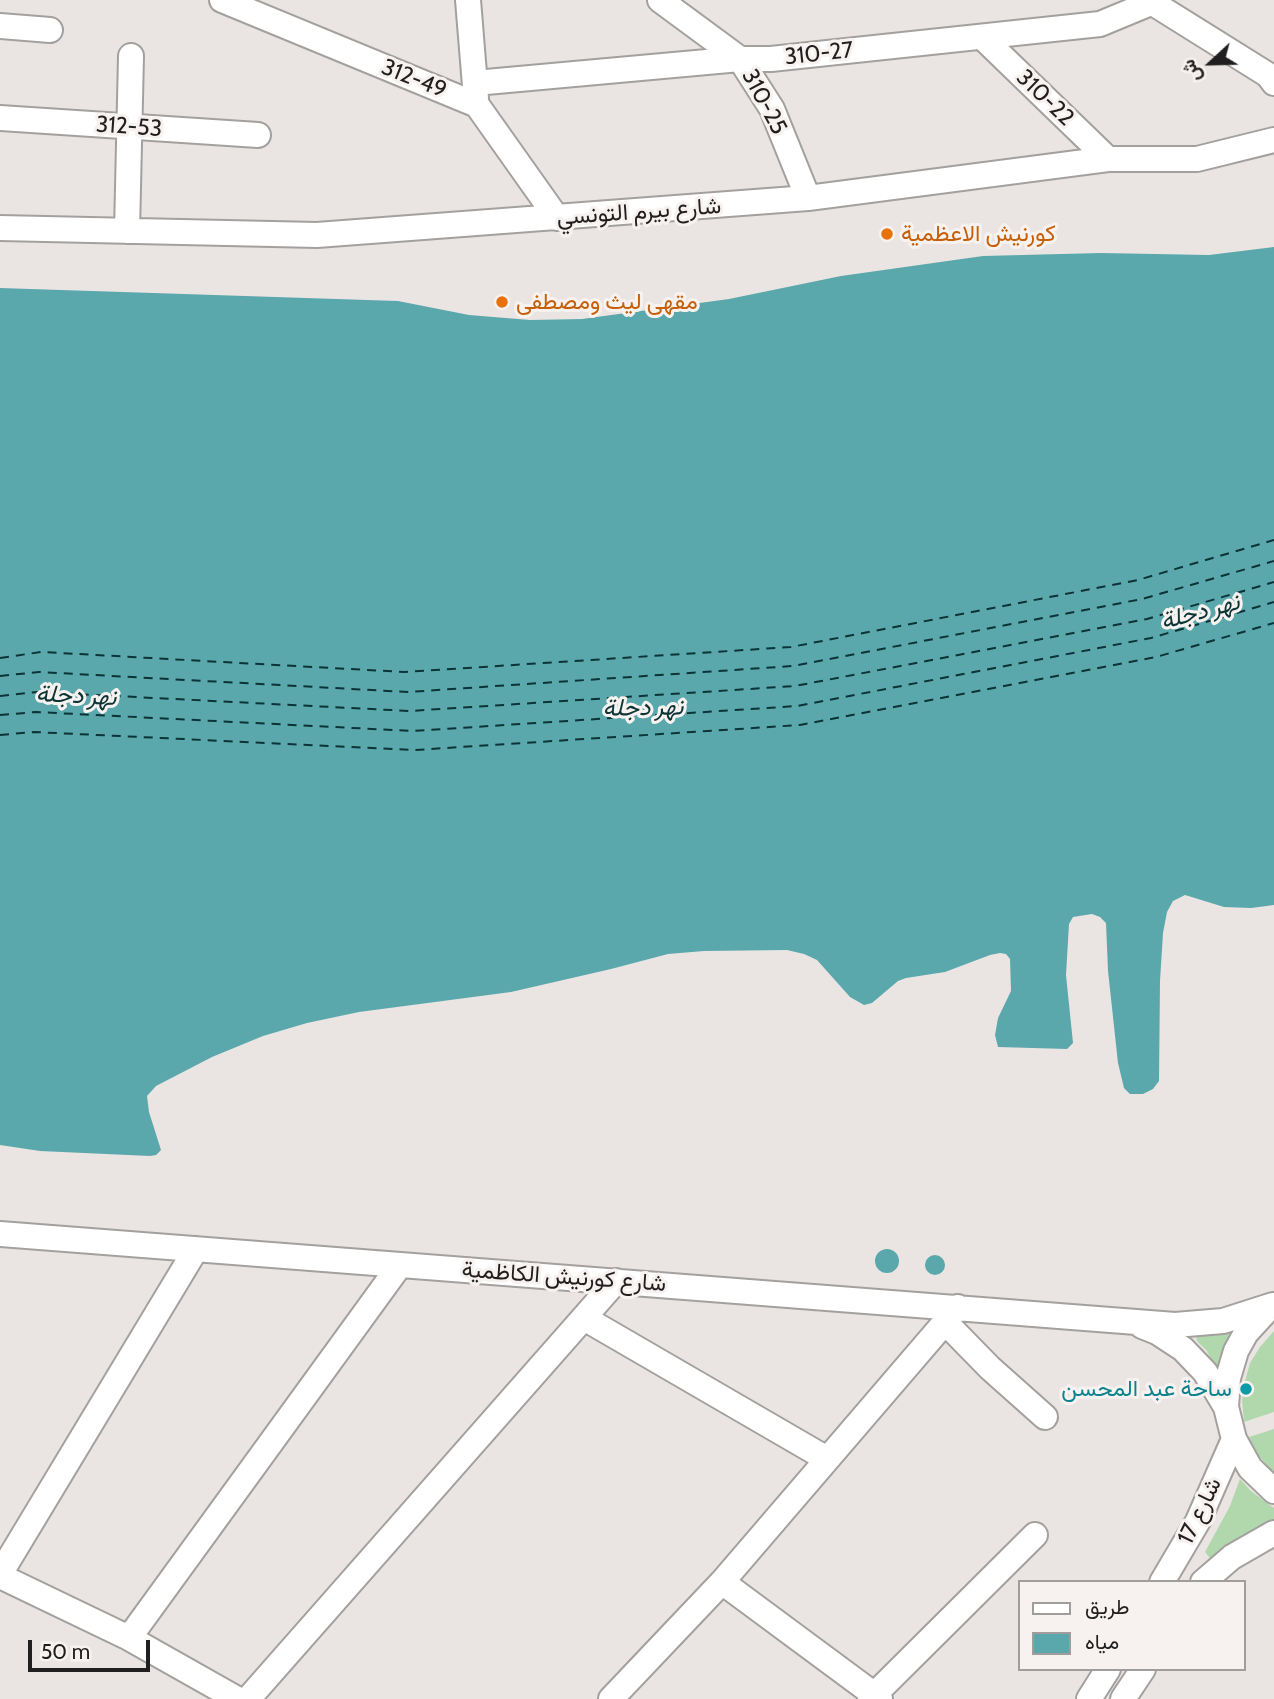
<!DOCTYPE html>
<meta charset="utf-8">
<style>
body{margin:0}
#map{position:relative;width:1274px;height:1699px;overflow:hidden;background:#eae5e3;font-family:Cabin,Vazirmatn,sans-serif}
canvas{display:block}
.legend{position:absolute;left:1018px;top:1580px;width:228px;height:91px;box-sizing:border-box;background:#f7f2f0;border:2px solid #a19d9c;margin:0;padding:9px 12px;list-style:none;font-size:21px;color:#201e1e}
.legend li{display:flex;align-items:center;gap:14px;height:35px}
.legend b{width:35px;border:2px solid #a19d9c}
.north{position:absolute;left:1176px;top:28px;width:70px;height:70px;-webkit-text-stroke:5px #f7f2f0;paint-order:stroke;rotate:248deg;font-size:19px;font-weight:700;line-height:28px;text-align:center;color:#201e1e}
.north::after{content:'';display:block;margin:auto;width:24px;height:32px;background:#201e1e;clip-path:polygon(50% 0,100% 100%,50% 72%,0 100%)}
.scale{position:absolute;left:28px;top:1640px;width:122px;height:32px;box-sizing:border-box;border:4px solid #201e1e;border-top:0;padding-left:9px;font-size:21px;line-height:24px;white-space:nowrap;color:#201e1e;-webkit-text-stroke:5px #f7f2f0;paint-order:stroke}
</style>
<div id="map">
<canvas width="1274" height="1699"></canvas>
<ul class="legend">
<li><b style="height:9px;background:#fff"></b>طريق</li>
<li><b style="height:19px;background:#5ba8ac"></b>مياه</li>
</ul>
<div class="north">ش</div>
<div class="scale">50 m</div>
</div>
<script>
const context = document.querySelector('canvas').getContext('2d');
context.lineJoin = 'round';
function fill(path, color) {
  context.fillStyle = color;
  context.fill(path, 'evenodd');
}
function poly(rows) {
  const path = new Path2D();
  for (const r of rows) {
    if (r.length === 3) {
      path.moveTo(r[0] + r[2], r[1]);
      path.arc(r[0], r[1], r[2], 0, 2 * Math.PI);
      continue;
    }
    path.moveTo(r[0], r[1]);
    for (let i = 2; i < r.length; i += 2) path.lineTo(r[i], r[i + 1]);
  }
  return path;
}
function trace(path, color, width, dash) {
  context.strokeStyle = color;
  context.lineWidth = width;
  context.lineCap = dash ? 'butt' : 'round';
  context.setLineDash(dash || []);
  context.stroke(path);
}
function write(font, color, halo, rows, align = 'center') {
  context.font = font + ' Cabin,Vazirmatn,sans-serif';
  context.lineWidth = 6;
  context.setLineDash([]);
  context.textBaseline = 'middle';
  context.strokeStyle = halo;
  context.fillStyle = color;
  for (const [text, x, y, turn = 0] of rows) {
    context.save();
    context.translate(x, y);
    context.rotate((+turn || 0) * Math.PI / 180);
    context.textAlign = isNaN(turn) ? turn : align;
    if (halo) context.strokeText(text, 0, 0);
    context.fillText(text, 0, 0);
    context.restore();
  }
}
const green = poly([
 [1274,1331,1274,1412,1244,1422,1242,1400,1245,1381,1250,1363,1260,1347],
 [1228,1333,1230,1336,1219,1366,1214,1366,1207,1351,1197,1341,1196,1335,1212,1336],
 [1274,1429,1274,1474,1258,1455,1249,1437],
 [1240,1479,1251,1491,1274,1508,1274,1522,1213,1562,1205,1552,1230,1506]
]);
const water = poly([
 [1274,247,1274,905,1251,908,1224,907,1185,895,1173,901,1167,912,1163,933,1160,981,1159,1081,1153,1089,1143,1094,1130,1094,1124,1088,1118,1063,1108,971,1106,923,1100,917,1092,914,1073,917,1069,924,1066,975,1073,1043,1067,1049,998,1047,995,1035,998,1018,1011,991,1010,959,1006,954,1000,953,990,955,945,972,906,978,898,981,872,1003,864,1005,850,997,817,960,804,954,787,950,704,951,668,954,611,969,511,992,359,1012,307,1023,263,1036,212,1057,156,1086,147,1096,149,1112,161,1150,156,1155,150,1156,40,1151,0,1145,0,288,398,301,469,315,530,320,582,319,729,299,841,276,983,256,1101,253,1209,255],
 [887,1261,12],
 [935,1265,10]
]);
const ferry = poly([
 [0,658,41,652,405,672,791,647,1138,580,1274,540],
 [0,676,39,672,408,692,793,666,1142,599,1274,561],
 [0,696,37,692,410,711,795,686,1147,619,1274,582],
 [0,715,36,712,413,731,797,706,1151,638,1274,602],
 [0,735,34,732,415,750,800,725,1156,657,1274,623]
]);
const minor = poly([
 [222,0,477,105,557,218],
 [468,0,476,98],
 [660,0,740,59,772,109,808,198],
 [1148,0,1268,75,1274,83],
 [0,26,50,30],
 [982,37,1108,159],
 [475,83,740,59,771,59,1100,24,1158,0],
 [0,118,258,135],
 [0,228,317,235,808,198,1108,159,1197,159,1274,140],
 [127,231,131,56],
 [0,1234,1175,1325,1223,1321,1273,1305],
 [1268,1309,1246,1333,1236,1351,1228,1378,1226,1407,1234,1439,1250,1468,1274,1491],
 [584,1318,827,1459],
 [945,1322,990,1368,1045,1417],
 [1142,1326,1157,1332,1183,1349,1205,1372,1226,1407],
 [0,1574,196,1249],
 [0,1576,129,1638,237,1699],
 [722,1582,880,1699],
 [1162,1582,1198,1521,1234,1439],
 [1203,1582,1232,1557,1274,1533],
 [129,1638,400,1265],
 [248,1699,616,1281],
 [611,1699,722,1582,958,1307],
 [870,1699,1035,1535],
 [1089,1699,1108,1669],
 [1123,1699,1143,1669]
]);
const markers = [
 [887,234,7,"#e8710a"],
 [502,302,7,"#e8710a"],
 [1246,1389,7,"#0f9aa8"]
];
const streetNames = [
 ["310-27",819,54,-6],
 ["312-49",414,79,22],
 ["310-22",1045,98,44],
 ["310-25",764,102,62],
 ["312-53",129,127,4],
 ["شارع بيرم التونسي",639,212,-4],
 ["شارع كورنيش الكاظمية",564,1277,4],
 ["شارع 17",1200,1511,-64]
];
const foodNames = [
 ["كورنيش الاعظمية",901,234],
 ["مقهى ليث ومصطفى",516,302]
];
const cultureNames = [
 ["ساحة عبد المحسن",1232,1389]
];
const waterNames = [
 ["نهر دجلة",1200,612,-15],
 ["نهر دجلة",76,696,3],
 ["نهر دجلة",643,708,-1]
];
fill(green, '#b1d7ac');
fill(water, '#5ba8ac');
trace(ferry, '#0c3335', 2, [9, 7]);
trace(minor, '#a4a09e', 28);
trace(minor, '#fff', 24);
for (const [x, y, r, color] of markers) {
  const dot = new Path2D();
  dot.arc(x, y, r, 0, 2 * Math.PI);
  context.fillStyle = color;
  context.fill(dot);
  trace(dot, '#f7f2f0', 2.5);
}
write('23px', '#201e1e', '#f7f2f0', streetNames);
write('23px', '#c56008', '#f7f2f0', foodNames, 'left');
write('23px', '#0d838f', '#f7f2f0', cultureNames, 'right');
write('italic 24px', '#0c3335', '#f7f2f0', waterNames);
</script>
